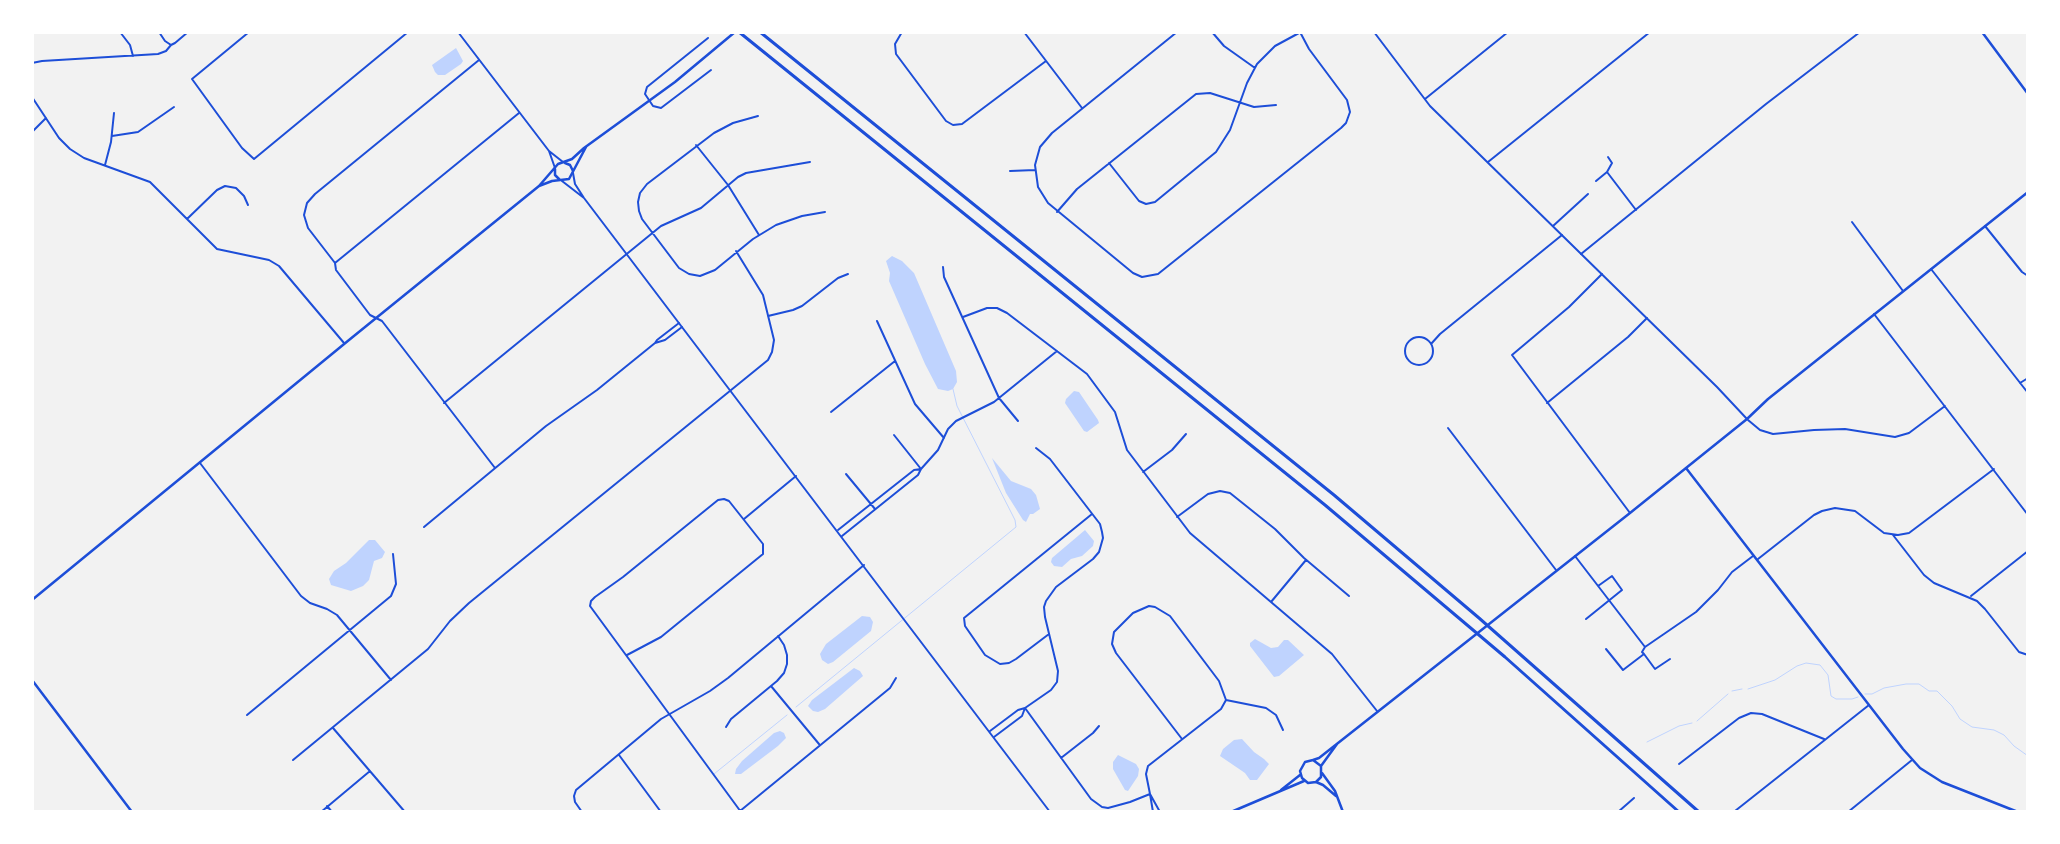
<!DOCTYPE html>
<style>
body{margin:0}
#map{position:relative;width:2060px;height:844px;overflow:hidden;background:#f2f2f2;font-family:"DM Sans",sans-serif}
canvas{display:block}
.frame{position:absolute;inset:0;border:34px solid #fff;pointer-events:none}
</style>
<div id="map">
<canvas width="2060" height="844"></canvas>
<div class="frame"></div>
</div>
<script>
const context = document.querySelector('canvas').getContext('2d');
context.lineJoin = 'round';
function fill(path, color) {
  context.fillStyle = color;
  context.fill(path, 'evenodd');
}
function poly(rows) {
  const path = new Path2D();
  for (const r of rows) {
    if (r.length === 3) {
      path.moveTo(r[0] + r[2], r[1]);
      path.arc(r[0], r[1], r[2], 0, 2 * Math.PI);
      continue;
    }
    path.moveTo(r[0], r[1]);
    for (let i = 2; i < r.length; i += 2) path.lineTo(r[i], r[i + 1]);
  }
  return path;
}
function trace(path, color, width, dash) {
  context.strokeStyle = color;
  context.lineWidth = width;
  context.lineCap = dash ? 'butt' : 'round';
  context.setLineDash(dash || []);
  context.stroke(path);
}
const water = poly([
 [456,48,463,61,461,64,445,75,438,75,435,72,432,65],
 [892,256,902,261,914,273,956,371,957,382,953,389,948,391,938,389,925,364,889,281,890,273,886,261],
 [1074,391,1079,392,1098,420,1099,423,1087,432,1084,431,1065,403,1066,399],
 [992,458,1011,481,1031,489,1036,495,1040,509,1033,514,1030,514,1026,522,1023,520,1006,493],
 [1085,530,1094,541,1093,546,1082,556,1071,559,1062,567,1054,566,1051,562,1052,558],
 [369,540,375,540,385,552,382,558,374,561,369,580,363,586,351,591,331,585,329,579,334,571,346,563],
 [862,616,870,617,873,622,871,631,833,662,828,664,822,660,820,654,826,644],
 [1255,639,1271,648,1278,647,1284,640,1288,640,1304,655,1279,676,1274,677,1250,646,1250,643],
 [854,668,860,671,863,676,825,709,818,712,813,711,808,706,812,700],
 [780,731,784,733,786,738,778,746,741,774,735,774,736,769,742,761,774,733],
 [1242,739,1254,752,1264,759,1269,764,1257,780,1250,780,1245,773,1220,756,1223,749,1234,740],
 [1118,755,1136,764,1139,769,1138,776,1128,791,1125,790,1113,769,1113,762]
]);
const stream = poly([
 [1748,689,1775,680,1797,666,1806,663,1820,665,1828,675,1831,696,1836,699,1852,699,1858,697],
 [1732,691,1742,689],
 [1865,694,1872,694,1884,688,1906,684,1919,684,1929,691,1937,691,1952,706,1960,719,1972,727,1994,730,2004,735,2014,746,2028,756],
 [796,707,1016,527,1015,520,957,406,953,389],
 [1697,721,1728,694],
 [1647,742,1679,726,1692,723],
 [714,774,787,715]
]);
const minor = poly([
 [120,32,130,45,133,56],
 [159,32,165,41,171,45],
 [249,32,192,79,242,148,254,159,408,32],
 [902,32,895,44,896,54,946,121,953,125,962,124,1046,61],
 [1024,32,1082,108],
 [1177,32,1052,133,1040,147,1035,165,1038,187,1048,203,1133,273,1142,277,1158,274,1341,128,1346,123,1350,112,1347,100,1309,49,1300,32],
 [1212,32,1224,46,1255,68],
 [972,33,972,32],
 [708,38,647,87,645,94,653,106,661,108,711,70],
 [479,60,315,194,307,203,304,215,308,228,335,263,336,270,370,315,382,321,495,468],
 [32,63,42,61,158,54,166,51,171,45,175,43,188,32],
 [32,97,59,138,70,149,84,158,150,182,217,249,269,260,279,266,344,343],
 [758,116,733,123,714,133,647,184,640,193,638,202,639,211,642,219,679,268,689,274,700,276,715,270,753,239,776,225,802,216,825,212],
 [32,132,46,118],
 [112,136,138,132,174,107],
 [696,145,728,185,759,235],
 [1488,162,1650,32],
 [1109,163,1139,201,1146,204,1155,202,1216,152,1230,130,1247,83,1257,64,1275,46,1299,33],
 [105,165,111,142,114,113],
 [1010,171,1035,170],
 [1607,172,1636,210],
 [1596,181,1607,172,1612,163,1608,157],
 [1057,212,1077,189,1196,94,1210,93,1254,107,1276,105],
 [187,219,217,190,225,186,236,188,244,196,248,205],
 [1852,222,1903,291],
 [1553,226,1588,194],
 [1985,226,2022,272,2028,276],
 [1581,254,1766,104,1860,32],
 [335,263,519,113],
 [943,267,944,277,999,398,1018,421],
 [1931,269,2028,393],
 [1602,274,1569,307,1512,355,1630,513],
 [1874,314,2028,515],
 [768,316,793,310,802,306,838,278,848,274],
 [963,317,987,308,997,308,1007,313,1087,374,1115,412,1127,450,1190,533,1332,654,1377,711],
 [877,321,915,404,944,438],
 [679,323,657,340,655,343,665,340,682,327],
 [1419,351,14],
 [1431,344,1440,334,1562,235],
 [2020,383,2028,378],
 [444,403,661,226,701,208,738,177,746,173,810,162],
 [1547,403,1628,337,1647,318],
 [831,412,895,361],
 [1748,420,1760,430,1773,434,1814,430,1845,429,1895,437,1909,433,1945,406],
 [1448,428,1556,570],
 [894,435,921,469,938,450,948,429,956,421,994,402,1057,351],
 [1036,448,1050,459,1100,524,1102,532,1103,538,1099,552,1093,559,1056,587,1046,601,1044,607,1045,617,1058,671,1057,682,1051,690,1025,708,1091,799,1102,807,1108,808,1130,802,1150,794,1146,774,1148,766,1221,709,1226,700],
 [200,463,301,596,310,603,327,609,337,615,391,680],
 [1143,472,1172,450,1186,434],
 [846,474,875,509],
 [1177,517,1208,494,1220,491,1230,493,1275,529,1304,558,1349,596],
 [744,519,796,476],
 [424,527,546,426,597,390,655,343],
 [838,530,914,470,921,469,918,475,842,536],
 [1893,535,1924,575,1934,583,1977,601,1985,609,2019,652,2028,655],
 [1575,556,1645,647],
 [1758,559,1814,515,1822,511,1835,508,1855,511,1884,533,1898,535,1909,533,1994,469],
 [1971,596,2028,551],
 [1271,602,1306,560],
 [1586,619,1622,590,1612,576,1598,586],
 [1049,634,1016,659,1009,663,1000,664,985,655,965,626,964,618,1092,514],
 [1645,647,1696,612,1718,590,1732,572,1753,556],
 [1606,649,1623,670,1644,654,1642,652,1645,647],
 [1644,654,1655,669,1670,659],
 [627,655,661,637,763,554,763,544,729,501,724,499,718,500,623,577,595,597,591,601,590,606,741,812],
 [771,686,819,744],
 [1226,700,1266,708,1276,715,1283,730],
 [247,715,391,596,396,584,393,554],
 [726,727,731,719,777,681,784,673,787,664,787,655,784,645,778,636],
 [333,728,405,812],
 [990,731,1018,710,1025,708,1022,716,994,737],
 [1182,739,1116,653,1112,644,1114,632,1133,613,1149,606,1155,607,1170,616,1219,681,1226,700],
 [619,755,661,812],
 [1061,758,1093,733,1099,726],
 [293,760,428,649,450,621,469,603,768,360,772,352,774,340,763,295,736,251],
 [1679,764,1739,718,1751,713,1762,714,1824,739],
 [327,806,332,812],
 [740,811,890,688,896,678],
 [1735,811,1869,705],
 [321,812,370,771],
 [582,812,575,802,574,796,576,790,661,719,710,691,728,678,864,565],
 [1153,812,1150,794,1160,812],
 [1618,812,1634,798],
 [1848,812,1912,760],
 [2027,812,2028,811]
]);
const tertiary = poly([
 [458,32,549,151,555,168],
 [1374,32,1430,106,1717,387,1747,419],
 [1425,99,1508,32],
 [549,151,563,162],
 [573,173,575,184,584,198,1050,812],
 [562,181,584,198]
]);
const secondary = poly([
 [1982,32,2028,94],
 [565,163,570,165,573,171],
 [555,169,555,175,560,180],
 [539,186,552,181,569,179,586,147],
 [1686,468,1903,749,1920,768,1942,782,2018,812],
 [32,600,349,340,539,186,558,164,572,159,584,148,675,82,735,32],
 [1313,760,1319,758,1630,513,1747,419,1768,399,2028,192],
 [1321,766,1337,744],
 [1322,773,1335,791,1343,812],
 [1316,782,1321,777,1321,766,1313,760,1305,762,1300,771,1302,778,1308,783,1316,782,1323,785,1336,796],
 [1281,790,1300,775],
 [1231,812,1304,781]
]);
const primary = poly([
 [32,680,132,812]
]);
const motorway = poly([
 [739,32,1325,505,1505,657,1679,812],
 [760,32,1334,495,1479,618,1699,812]
]);
fill(water, '#bfd3fe');
trace(stream, '#bfd3fe', 1);
trace(minor, '#1d4ed8', 2);
trace(tertiary, '#1d4ed8', 2);
trace(secondary, '#1d4ed8', 2.5);
trace(primary, '#1d4ed8', 2.5);
trace(motorway, '#1d4ed8', 3);
</script>
